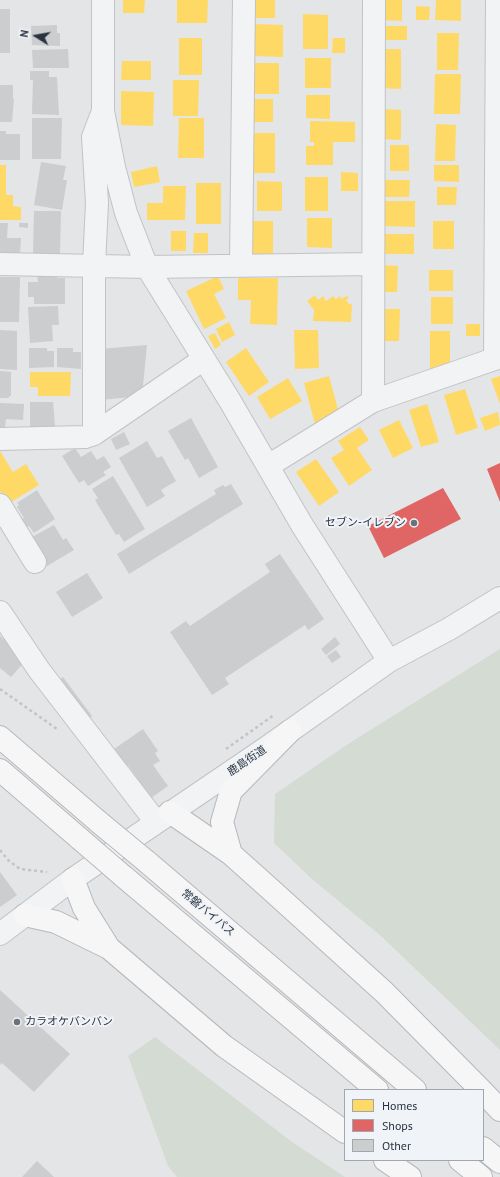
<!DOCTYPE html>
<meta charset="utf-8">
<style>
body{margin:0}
#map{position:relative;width:500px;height:1177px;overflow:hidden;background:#e3e5e7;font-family:"PT Sans",sans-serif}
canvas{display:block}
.legend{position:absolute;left:344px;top:1089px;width:140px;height:72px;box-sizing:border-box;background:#f0f3f7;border:1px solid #a0a7ae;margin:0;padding:5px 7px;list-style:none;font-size:12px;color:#293441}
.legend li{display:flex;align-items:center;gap:8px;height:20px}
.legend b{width:20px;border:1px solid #a0a7ae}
.north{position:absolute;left:16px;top:16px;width:40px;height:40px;-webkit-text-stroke:3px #f0f3f7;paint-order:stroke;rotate:281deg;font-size:11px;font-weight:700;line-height:16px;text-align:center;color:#293441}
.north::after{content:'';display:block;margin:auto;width:14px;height:18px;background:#293441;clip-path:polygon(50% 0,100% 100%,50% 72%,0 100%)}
</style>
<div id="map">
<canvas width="500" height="1177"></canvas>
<ul class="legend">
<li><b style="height:11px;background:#ffd966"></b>Homes</li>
<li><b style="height:11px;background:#e06666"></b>Shops</li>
<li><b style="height:11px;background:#cbcdcf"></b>Other</li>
</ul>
<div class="north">N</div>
</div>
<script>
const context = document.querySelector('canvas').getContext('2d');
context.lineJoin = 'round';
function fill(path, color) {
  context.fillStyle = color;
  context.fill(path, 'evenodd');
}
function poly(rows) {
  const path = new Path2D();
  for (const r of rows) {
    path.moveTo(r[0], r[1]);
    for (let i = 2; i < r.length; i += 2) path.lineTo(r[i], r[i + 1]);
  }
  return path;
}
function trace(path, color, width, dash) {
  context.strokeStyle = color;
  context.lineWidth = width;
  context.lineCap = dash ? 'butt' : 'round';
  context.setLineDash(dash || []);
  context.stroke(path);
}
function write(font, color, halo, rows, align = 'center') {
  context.font = font + ' "PT Sans","Noto Sans JP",sans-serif';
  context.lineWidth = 4;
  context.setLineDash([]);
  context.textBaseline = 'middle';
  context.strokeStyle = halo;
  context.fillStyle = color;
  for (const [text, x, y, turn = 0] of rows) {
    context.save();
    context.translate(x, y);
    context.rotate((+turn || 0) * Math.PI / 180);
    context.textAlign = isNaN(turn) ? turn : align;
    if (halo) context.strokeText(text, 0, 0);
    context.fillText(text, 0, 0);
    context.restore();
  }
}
const green = poly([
 [500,649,500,1050,381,936,312,879,274,843,275,794,348,744],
 [155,1037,292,1142,345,1177,177,1177,168,1166,128,1056]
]);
const homes = poly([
 [123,0,145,0,144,13,123,13],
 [177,0,208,0,207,23,177,23],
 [254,0,275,0,275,18,254,18],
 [381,0,402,0,402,21,380,20],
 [436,0,461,0,461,21,435,20],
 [416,6,430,7,429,20,416,20],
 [303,14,328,15,328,49,303,49],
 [254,24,283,25,283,57,254,56],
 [384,26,407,26,407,40,384,40],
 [437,33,459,33,458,70,437,70],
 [179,38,202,38,202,75,179,75],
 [333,38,345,38,345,53,332,53],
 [378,49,401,49,401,89,378,88],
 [305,58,331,58,331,88,305,88],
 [122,61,151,61,151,80,121,80],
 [254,63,279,63,279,94,253,94],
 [435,74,461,74,460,114,434,114],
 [173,80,199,80,198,116,173,116],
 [121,91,154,92,153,126,121,125],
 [306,95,330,95,330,119,306,118],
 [250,99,273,99,273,122,250,122],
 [382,109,401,110,401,140,381,139],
 [179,118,204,118,204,158,178,158],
 [310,121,355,122,355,142,333,142,333,165,306,165,306,146,314,146,314,142,310,142],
 [436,124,456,125,455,161,435,161],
 [251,133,275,133,275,173,251,173],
 [390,145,409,145,409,171,390,171],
 [0,165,6,165,6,195,13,195,13,206,21,207,21,220,0,220],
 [434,165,459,165,459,182,434,181],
 [157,166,160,182,134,187,131,172],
 [341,172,358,173,358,191,341,191],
 [305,177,328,177,328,211,305,211],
 [382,180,410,180,409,197,382,197],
 [257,181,282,182,282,211,257,211],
 [196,183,221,183,221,224,196,224],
 [163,186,186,186,185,220,147,220,147,203,163,203],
 [437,187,457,187,456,205,437,205],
 [382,201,415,201,415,227,382,226],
 [307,218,332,218,332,248,307,247],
 [250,221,273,221,273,254,250,254],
 [433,221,454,221,454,249,433,249],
 [171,231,186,231,186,251,171,251],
 [194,233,208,233,208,253,193,253],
 [382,234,414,234,414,254,382,254],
 [379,265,398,266,397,292,379,292],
 [429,270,453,270,453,291,429,291],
 [218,276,224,289,214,294,226,318,204,329,186,291],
 [238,278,278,278,277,325,250,324,251,300,238,300],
 [315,295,318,300,323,296,326,301,333,296,336,299,340,296,341,299,347,296,349,298,346,300,349,304,352,304,351,322,313,321,314,310,307,301],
 [431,297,453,297,453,324,431,324],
 [379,309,400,309,399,341,379,341],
 [229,322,235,335,222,342,216,329],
 [466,324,480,324,480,336,466,336],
 [294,330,318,330,319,368,295,369],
 [430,331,450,331,450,370,430,370],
 [215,333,221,345,215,349,208,336],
 [246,348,269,382,249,396,226,362],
 [30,372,71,372,70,396,38,396,38,387,30,387],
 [329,376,340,417,315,424,304,383],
 [500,376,500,404,491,379],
 [288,378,302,401,270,419,257,397],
 [465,389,478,428,456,435,444,395],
 [427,404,439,442,421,447,409,410],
 [498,412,500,425,485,431,480,418],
 [399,420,413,448,393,458,379,430],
 [360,427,369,440,357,448,372,470,349,486,331,458,344,450,338,441],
 [0,451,13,472,26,464,39,485,8,504,0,491],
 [316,459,339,492,319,506,296,472]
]);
const shops = poly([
 [500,463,500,502,487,469],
 [443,488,461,519,384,558,368,526]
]);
const building = poly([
 [0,9,10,9,10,53,0,53],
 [57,25,57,33,60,33,60,46,32,45,31,26],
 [68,49,69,68,33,68,32,50],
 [30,71,49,71,49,77,57,77,59,115,32,114,33,80,30,80],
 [0,85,13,85,13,99,14,99,12,122,0,122],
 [32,118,62,118,61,159,32,159],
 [0,131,6,131,6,134,20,134,20,160,0,160],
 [41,162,66,166,63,180,67,180,62,210,34,205],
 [34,211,61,211,60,254,33,254],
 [0,223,8,223,7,238,21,238,20,255,0,254],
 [19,223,28,223,28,228,19,227],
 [37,274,57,275,57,278,65,278,65,304,34,304,34,297,28,297,28,282,38,282],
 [0,277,20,277,19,322,0,322],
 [58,306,59,325,52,325,53,341,30,343,28,307],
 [0,330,17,331,17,370,0,369],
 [147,345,142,396,100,400,99,349],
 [29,348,47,348,47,351,54,351,54,367,29,368],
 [57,348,73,348,73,352,81,352,81,369,57,367],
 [0,371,11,372,11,396,9,396,9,398,0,398],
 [30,402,53,402,55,426,53,428,30,428],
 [0,403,24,404,23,420,6,419,5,428,0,428],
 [191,418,218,467,199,478,188,458,185,460,168,431],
 [124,432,130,444,116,450,111,439],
 [147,441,157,458,162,456,176,481,161,490,165,496,147,507,119,458],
 [75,448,81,457,91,451,97,460,104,456,111,467,103,472,106,475,88,486,84,480,79,483,62,456],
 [113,476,145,529,124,542,119,534,116,535,95,500,98,498,92,489],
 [231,484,243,504,129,574,117,554,216,494,214,490,223,485,225,487],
 [37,490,55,519,34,533,29,526,26,528,21,520,24,518,17,507,19,505,17,503],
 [54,525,63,540,66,538,74,550,47,566,30,538],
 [280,554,324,619,308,630,305,625,225,678,229,684,212,695,170,632,186,621,190,626,270,572,265,564],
 [87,573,103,598,72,617,56,592],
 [0,636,27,659,11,677,0,668],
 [335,637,340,644,326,655,321,649],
 [336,650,341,657,332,663,327,656],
 [63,677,92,716,87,720,58,681],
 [143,729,158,751,155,753,160,761,153,765,168,786,151,798,128,765,126,766,114,749],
 [0,872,17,895,0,907],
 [0,990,70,1054,34,1092,2,1063,0,1065],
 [37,1161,54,1177,22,1177]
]);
const path = poly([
 [0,689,57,729],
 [226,749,274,715],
 [0,850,8,860,20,869,47,872]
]);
const minor = poly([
 [103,0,103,111,114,167,126,213,147,267,230,401,302,525,389,661],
 [0,264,147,267,373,264],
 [241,265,244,0],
 [495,359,497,0],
 [373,401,374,0],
 [94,434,94,265,97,203,93,137,103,111],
 [0,439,85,437,94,434,204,359],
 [268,466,373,401,500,357],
 [0,505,35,562],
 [0,612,39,670,156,822],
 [0,934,73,879,266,748,389,661,449,629,500,598]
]);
const highway = poly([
 [0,737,100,823],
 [0,770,80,839],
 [170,812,231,854,269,888,384,992,481,1090],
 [231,854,222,822,231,791,290,731],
 [146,861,415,1090],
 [123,876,377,1090],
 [73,879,84,908,109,948,224,1046,345,1132],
 [25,915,56,922,109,948],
 [483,1092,500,1110],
 [483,1148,500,1162],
 [385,1160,410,1177],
 [460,1160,481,1177]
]);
const highwayBridge = poly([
 [100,823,146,861],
 [80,839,123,876]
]);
const markers = [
 [414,523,4,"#6a727b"],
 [17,1022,4,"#6a727b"]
];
const poiNames = [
 ["セブン-イレブン",406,523],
 ["カラオケバンバン",25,1022,"left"]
];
const streetNames = [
 ["鹿島街道",247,761,-34],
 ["常磐バイパス",208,913,40]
];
fill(green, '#d4dbd3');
fill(homes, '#ffd966');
fill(shops, '#e06666');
fill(building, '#cbcdcf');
trace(minor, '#c1c3c5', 24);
trace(highway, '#b5b8bc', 24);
trace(path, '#c1c4c8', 2.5, [3, 3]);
trace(minor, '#f2f3f4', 22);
trace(highway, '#f6f6f7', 22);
trace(highwayBridge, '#b5b8bc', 24, []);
trace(highwayBridge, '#f6f6f7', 22);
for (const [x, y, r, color] of markers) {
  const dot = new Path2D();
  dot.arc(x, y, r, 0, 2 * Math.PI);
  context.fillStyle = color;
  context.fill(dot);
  trace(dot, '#f0f3f7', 1.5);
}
write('11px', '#293441', '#f0f3f7', poiNames, 'right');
write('11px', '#293441', '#f0f3f7', streetNames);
</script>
